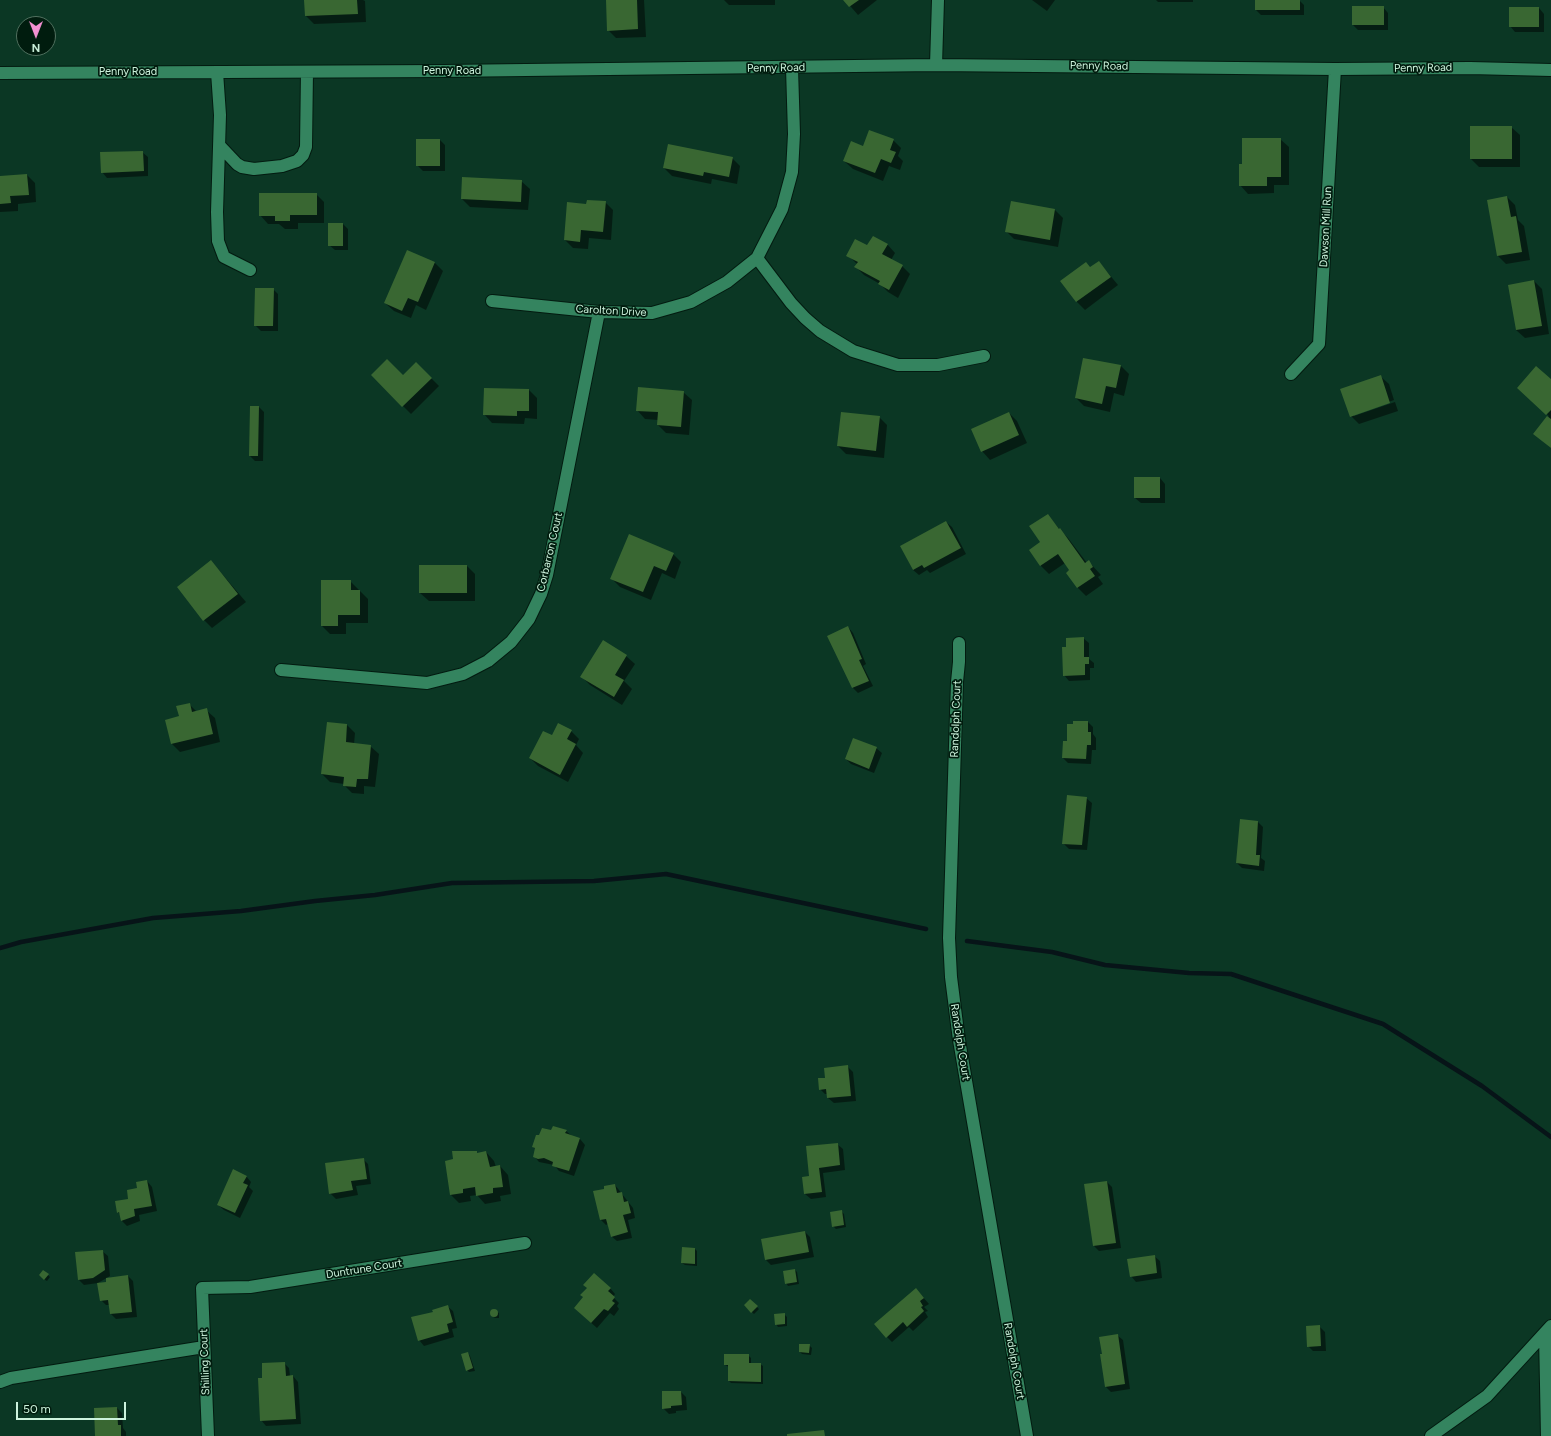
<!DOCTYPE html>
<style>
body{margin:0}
#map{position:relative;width:1551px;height:1436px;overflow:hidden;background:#0b3724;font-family:Figtree,sans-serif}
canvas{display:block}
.north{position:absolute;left:16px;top:16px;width:40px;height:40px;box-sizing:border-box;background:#001c0e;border:1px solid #527261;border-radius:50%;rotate:180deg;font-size:11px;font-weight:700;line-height:16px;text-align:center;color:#cdf3dd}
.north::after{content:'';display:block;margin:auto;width:14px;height:18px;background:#f491d3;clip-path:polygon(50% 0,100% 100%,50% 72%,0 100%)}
.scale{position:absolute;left:16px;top:1402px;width:110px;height:18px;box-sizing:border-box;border:2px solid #cdf3dd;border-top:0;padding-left:5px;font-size:12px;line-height:14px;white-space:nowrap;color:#cdf3dd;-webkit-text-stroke:3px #001c0e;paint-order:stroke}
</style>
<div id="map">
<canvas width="1551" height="1436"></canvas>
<div class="north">N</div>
<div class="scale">50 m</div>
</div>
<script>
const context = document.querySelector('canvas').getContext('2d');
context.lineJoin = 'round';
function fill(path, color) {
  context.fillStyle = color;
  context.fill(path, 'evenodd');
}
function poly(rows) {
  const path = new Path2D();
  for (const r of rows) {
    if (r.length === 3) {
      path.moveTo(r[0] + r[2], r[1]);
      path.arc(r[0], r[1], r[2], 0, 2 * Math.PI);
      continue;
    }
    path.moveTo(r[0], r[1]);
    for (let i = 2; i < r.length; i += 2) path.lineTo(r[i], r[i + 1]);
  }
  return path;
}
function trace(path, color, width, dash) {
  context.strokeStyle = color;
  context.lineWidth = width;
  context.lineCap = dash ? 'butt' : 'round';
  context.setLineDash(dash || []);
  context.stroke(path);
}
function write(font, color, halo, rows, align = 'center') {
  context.font = font + ' Figtree,sans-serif';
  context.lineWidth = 3.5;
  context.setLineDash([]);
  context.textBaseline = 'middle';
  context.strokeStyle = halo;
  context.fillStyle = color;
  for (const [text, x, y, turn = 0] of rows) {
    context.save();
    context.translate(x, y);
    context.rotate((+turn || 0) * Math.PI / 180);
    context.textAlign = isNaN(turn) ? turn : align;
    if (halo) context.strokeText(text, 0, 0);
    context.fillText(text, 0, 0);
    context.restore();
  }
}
const shadow = poly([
 [305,0,363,0,365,1,366,22,314,24,306,16],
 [607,0,644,0,646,37,616,38,608,30],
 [724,0,775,0,775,5,729,5],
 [845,0,877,0,858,15],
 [1032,0,1055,0,1047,11],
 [1156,0,1193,0,1193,2,1158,2],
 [1256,0,1299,0,1304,5,1304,15,1261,15,1256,10],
 [1353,7,1383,7,1388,13,1388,30,1358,30,1353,25],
 [1539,8,1544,14,1544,32,1515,32,1510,26],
 [1511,127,1520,135,1520,167,1479,167,1471,159],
 [1280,139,1289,147,1289,185,1274,185,1274,193,1248,194,1240,185,1243,165],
 [440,140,445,145,445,171,423,171,417,165],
 [893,140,901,148,898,156,903,161,900,170,889,166,883,181,853,169,844,161,864,147],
 [142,152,148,157,148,176,107,178,102,172],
 [732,158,740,166,737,184,712,179,711,184,672,176,664,168],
 [27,175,35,183,36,202,18,204,18,211,0,212,0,177],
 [521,181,530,189,528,210,470,207,462,199],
 [316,194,324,202,324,223,298,223,298,229,285,229,279,224,268,224,260,215],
 [1507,197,1515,205,1518,220,1524,226,1530,260,1506,264,1498,256],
 [605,202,613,210,611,240,589,238,588,249,573,248,565,240,587,205],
 [1055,210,1063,218,1058,247,1014,239,1006,231],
 [343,224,348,229,348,250,335,250,329,245],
 [887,244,895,253,891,260,902,266,910,274,898,298,888,292,880,284,864,275,856,267,857,264,848,255,868,246],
 [407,251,435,263,443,271,426,310,416,305,411,318,394,311,385,303],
 [1099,262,1118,285,1085,310,1077,302,1062,281,1090,268],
 [1534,281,1542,289,1549,334,1525,338,1516,330],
 [273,289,278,294,278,331,261,331,255,325],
 [416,363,439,386,411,414,372,375,403,377],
 [1121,366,1129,374,1124,396,1114,393,1110,412,1084,406,1076,398],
 [1380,376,1389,384,1394,400,1354,414,1354,416,1395,402,1398,411,1359,424,1351,416],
 [1551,381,1551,448,1535,434,1549,416,1526,396],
 [529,390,537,398,537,419,525,418,524,424,492,423,484,414],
 [683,392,692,400,689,435,666,433,658,425,658,420,645,419,637,410],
 [251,407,259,407,264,412,263,461,255,461,250,456],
 [1009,413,1017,421,1027,443,990,460,982,451],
 [879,417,887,425,884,458,846,454,838,446],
 [1135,478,1160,478,1165,484,1165,503,1141,503,1135,498],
 [1048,515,1060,530,1068,538,1087,563,1089,562,1101,575,1098,577,1103,584,1086,596,1078,588,1067,573,1070,571,1065,563,1049,574,1041,566,1042,542],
 [946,522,952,527,966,554,930,573,927,570,919,575,913,570,901,546],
 [673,554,681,562,675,579,662,573,651,600,620,587,612,579],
 [211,561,246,602,212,628,204,620],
 [467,566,475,574,475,601,429,601,420,593],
 [350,581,368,599,368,623,346,623,346,634,330,634,322,626],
 [848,627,853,633,866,664,863,666,873,686,858,693,853,688,829,636],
 [1083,638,1089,643,1089,659,1094,663,1094,668,1090,668,1090,680,1069,681,1064,675,1067,648],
 [626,656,635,664,624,681,632,689,622,705,590,685,582,677],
 [189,704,197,712,206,710,215,718,220,742,180,752,172,744,167,720,180,717],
 [1088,722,1093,727,1093,734,1096,738,1096,750,1092,750,1091,764,1068,763,1063,758,1067,742],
 [347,725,355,733,354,744,370,746,379,754,375,787,364,786,364,794,352,793,344,785,344,784,330,782,322,774],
 [571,731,579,739,576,745,583,753,568,782,538,766,530,758,552,736],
 [876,748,882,753,874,773,851,764,846,759],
 [1086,798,1092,803,1087,850,1069,849,1063,843],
 [1258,822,1263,827,1261,858,1265,861,1264,871,1242,868,1237,863],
 [847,1066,853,1072,856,1101,834,1103,828,1098,828,1094,825,1094,820,1089,826,1079],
 [566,1131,572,1136,580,1139,585,1145,574,1176,559,1171,554,1165,539,1162,534,1156,536,1149,533,1147,552,1132],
 [837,1144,843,1149,845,1170,823,1173,826,1197,811,1199,805,1194,804,1177,810,1177],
 [476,1152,478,1154,486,1152,494,1161,496,1167,500,1166,508,1175,511,1194,500,1196,501,1201,485,1204,477,1195,470,1196,471,1201,459,1203,451,1195],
 [363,1159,368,1164,371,1184,356,1186,358,1195,336,1199,330,1193],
 [246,1176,251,1182,249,1187,253,1191,240,1218,224,1210,218,1205],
 [147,1181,152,1187,157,1211,139,1215,140,1221,127,1226,121,1220,121,1215,118,1212],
 [1107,1182,1112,1187,1121,1248,1099,1251,1094,1246],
 [615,1185,633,1208,635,1218,628,1220,632,1238,617,1241,611,1236,608,1224,606,1225,601,1220,605,1189],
 [842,1212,844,1214,846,1227,836,1229,833,1226],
 [805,1232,810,1237,814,1257,771,1265,766,1260],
 [695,1249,697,1251,697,1266,685,1265,682,1263],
 [102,1251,108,1256,110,1276,98,1283,84,1285,79,1280],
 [1154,1256,1160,1261,1162,1278,1136,1282,1131,1276],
 [795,1270,797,1272,799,1284,788,1286,786,1283],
 [48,1275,50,1277,47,1281,42,1278],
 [128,1276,133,1281,137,1317,116,1319,111,1314,110,1305,106,1305,101,1300,107,1283],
 [610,1288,615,1294,613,1297,619,1303,617,1306,619,1309,614,1316,610,1313,597,1328,580,1313],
 [921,1295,929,1304,924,1307,928,1311,925,1312,928,1317,913,1331,909,1327,892,1342,887,1337],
 [750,1300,759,1309,754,1314,745,1305],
 [447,1306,453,1311,457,1328,452,1329,454,1337,424,1346,419,1340,434,1313],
 [494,1310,499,1313,499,1318,495,1318,492,1316,491,1313],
 [784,1314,787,1317,787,1326,778,1327,776,1324],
 [1319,1326,1325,1332,1326,1351,1313,1351,1308,1346],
 [1117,1335,1123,1340,1130,1389,1111,1392,1106,1387],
 [809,1345,812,1348,811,1355,802,1354,800,1352],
 [468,1353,470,1356,475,1371,469,1372,467,1370],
 [748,1355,751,1358,751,1364,760,1364,763,1366,763,1384,731,1383,729,1381,729,1367,725,1365],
 [284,1363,289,1368,290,1376,293,1376,298,1382,301,1424,266,1426,261,1420,263,1379],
 [681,1392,686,1397,687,1410,676,1411,676,1413,669,1414,663,1408],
 [117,1408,122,1413,123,1428,126,1432,126,1436,96,1436]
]);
const stream = poly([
 [967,941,1052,952,1105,965,1189,973,1231,974,1383,1024,1482,1086,1551,1137],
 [0,948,21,942,153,918,241,911,315,901,375,895,452,883,594,881,666,874,926,929]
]);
const building = poly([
 [304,0,357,0,358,14,305,16],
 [606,0,637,0,638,29,607,31],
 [843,0,859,0,849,7],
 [1255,0,1300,0,1300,10,1255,10],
 [1352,6,1384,6,1384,25,1352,25],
 [1509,7,1539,7,1539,27,1509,27],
 [1470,126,1512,126,1512,159,1470,159],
 [869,130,894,139,890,150,896,152,891,163,881,159,875,173,843,161,851,141,863,146],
 [1242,138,1281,138,1281,177,1267,177,1267,186,1239,186,1239,164,1242,164],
 [416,139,440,139,440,166,416,166],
 [668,144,733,157,729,177,704,172,703,176,663,168],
 [143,151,144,171,101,173,100,152],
 [27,174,29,195,10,196,11,203,0,204,0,176],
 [462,177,522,180,521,202,461,199],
 [259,193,317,193,317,215,290,215,290,221,275,221,275,216,259,216],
 [1507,196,1511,217,1516,216,1522,252,1497,256,1487,200],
 [587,200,606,201,603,232,581,230,580,242,564,240,567,202,586,204],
 [1011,201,1055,209,1050,240,1005,232],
 [328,223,343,223,343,246,328,246],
 [873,236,888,244,882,254,903,265,889,290,878,284,880,281,854,267,858,262,846,256,855,239,867,245],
 [407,250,435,262,418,302,408,298,402,311,384,303],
 [1099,261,1111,277,1076,302,1060,281,1086,262,1090,267],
 [1534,280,1542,326,1516,330,1508,285],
 [255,288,274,288,273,326,254,326],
 [1083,358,1121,365,1116,388,1106,386,1102,404,1075,398],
 [387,359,403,375,416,362,432,378,402,407,371,375],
 [1536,366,1551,379,1551,410,1546,415,1517,388],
 [1381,375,1390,403,1350,417,1340,389],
 [638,387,684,391,681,427,657,425,658,412,636,411],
 [484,388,529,389,529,411,517,411,517,416,483,415],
 [250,406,259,406,258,456,249,456],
 [841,412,880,416,876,451,837,446],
 [1009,412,1019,435,981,452,971,429],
 [1547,416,1551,419,1551,448,1533,434],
 [1134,477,1160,477,1160,498,1134,498],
 [1048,514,1059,529,1060,528,1085,563,1089,560,1093,567,1090,569,1095,576,1077,588,1066,573,1069,570,1058,554,1040,566,1029,550,1040,542,1029,526],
 [946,521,961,548,924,568,922,565,913,570,900,546],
 [629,534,674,553,666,571,654,566,643,592,610,579],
 [211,560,238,594,203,621,177,587],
 [419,565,467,565,467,593,419,593],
 [321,580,351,580,351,590,360,590,360,615,338,615,338,626,321,626],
 [848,626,862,659,859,660,869,681,852,688,827,636],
 [1084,637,1084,657,1089,657,1089,664,1085,664,1085,675,1063,676,1062,647,1066,647,1066,638],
 [603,640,627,655,615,675,624,680,614,697,580,677],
 [190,703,192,712,207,708,213,734,171,744,165,720,179,716,176,706],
 [1073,721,1088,721,1088,732,1091,732,1091,745,1087,745,1086,759,1062,758,1063,741,1067,741,1067,724,1073,724],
 [327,722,347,724,346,742,371,745,368,779,357,779,356,787,343,786,344,777,321,774],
 [558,723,572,730,567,739,576,744,560,775,529,758,543,731,552,735],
 [853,738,877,747,869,769,845,759],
 [1067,795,1087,797,1082,845,1062,844],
 [1240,819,1258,821,1256,855,1260,855,1259,866,1236,863],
 [848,1065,851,1096,827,1098,826,1089,819,1090,818,1078,825,1078,824,1068],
 [553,1126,567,1130,565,1133,580,1138,569,1171,552,1166,553,1162,544,1158,538,1159,533,1157,535,1148,532,1147,536,1135,539,1135,542,1128,551,1130],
 [838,1143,840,1165,819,1168,822,1192,804,1194,802,1177,809,1176,806,1146],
 [452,1151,477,1151,477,1153,486,1151,490,1167,500,1165,503,1187,493,1188,493,1193,476,1196,475,1187,463,1189,463,1193,450,1195,445,1161,453,1159],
 [364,1158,367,1179,351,1181,353,1190,329,1194,325,1163],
 [233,1169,247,1176,243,1183,248,1185,235,1213,217,1205],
 [147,1180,152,1206,134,1209,135,1216,121,1221,119,1212,117,1213,115,1201,128,1199,127,1190,137,1188,136,1182],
 [1107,1181,1116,1243,1093,1246,1084,1184],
 [615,1184,617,1193,622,1192,624,1202,628,1201,631,1213,623,1215,628,1232,611,1237,606,1219,600,1220,593,1191,604,1189,604,1186],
 [842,1210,844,1225,832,1227,830,1212],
 [805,1231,809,1252,765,1260,761,1239],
 [682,1247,695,1248,695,1264,681,1263],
 [103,1250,105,1270,93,1278,78,1280,75,1252],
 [1155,1255,1157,1273,1130,1277,1127,1259],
 [795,1269,797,1282,785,1284,783,1271],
 [43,1270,49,1274,44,1280,39,1275],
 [594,1273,611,1288,608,1291,615,1297,612,1301,615,1303,608,1311,604,1309,591,1323,574,1308,583,1297,580,1295,587,1288,583,1285],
 [128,1275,132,1312,110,1314,108,1300,100,1301,97,1283,106,1282,106,1278],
 [916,1288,924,1298,920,1301,923,1306,921,1307,924,1311,907,1327,903,1322,886,1338,874,1324],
 [750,1299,758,1306,751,1313,744,1305],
 [448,1305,453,1322,447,1324,449,1332,418,1341,411,1317,433,1312,432,1310],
 [494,1313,4],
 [785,1313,785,1324,775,1325,774,1314],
 [1320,1325,1321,1346,1307,1347,1306,1326],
 [1118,1334,1125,1384,1105,1387,1100,1354,1102,1354,1099,1337],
 [799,1344,810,1344,809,1353,799,1352],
 [468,1352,473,1368,466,1371,461,1354],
 [724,1354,749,1354,749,1363,761,1363,761,1382,728,1381,728,1365,724,1365],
 [285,1362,286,1376,293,1375,296,1419,260,1421,258,1378,262,1378,262,1363],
 [662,1391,681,1391,682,1405,671,1406,671,1408,662,1409],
 [117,1407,118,1425,121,1425,121,1436,95,1436,94,1408],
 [824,1430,825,1436,787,1436,787,1434]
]);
const minor = poly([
 [936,65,938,0],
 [217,72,220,115,217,212,218,241,224,257,250,270],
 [0,73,444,71,936,65,1335,69,1470,68,1551,70],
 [220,146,237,164,242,167,254,169,282,166,297,161,303,155,306,147,307,72],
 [757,258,791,303,805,318,820,331,853,351,898,365,938,365,984,356],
 [492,301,599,312,652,313,691,302,727,282,757,258,782,209,792,172,794,134,792,68],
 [1291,374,1319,344,1335,69],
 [959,643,959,662,957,682,949,938,951,977,959,1040,1027,1436],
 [281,670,427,683,463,674,488,661,511,642,529,619,541,594,547,575,599,312],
 [1545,1333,1547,1436],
 [0,1382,11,1378,204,1347],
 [208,1436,202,1288,250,1287,525,1243],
 [1431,1436,1487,1396,1551,1326]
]);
const streetNames = [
 ["Penny Road",1099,66,1],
 ["Penny Road",776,68,-1],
 ["Penny Road",1423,68,-1],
 ["Penny Road",452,71],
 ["Penny Road",128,72],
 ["Dawson Mill Run",1326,227,-87],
 ["Carolton Drive",611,311,3],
 ["Corbarron Court",550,552,-77],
 ["Randolph Court",956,719,-88],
 ["Randolph Court",960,1042,81],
 ["Duntrune Court",364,1269,-9],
 ["Randolph Court",1014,1361,80],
 ["Shilling Court",205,1362,-92]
];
fill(shadow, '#0007');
trace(stream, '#071418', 4.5);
fill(building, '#396732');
trace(minor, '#031b10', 14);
trace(minor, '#34845f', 12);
write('11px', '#cdf3dd', '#001c0e', streetNames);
</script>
